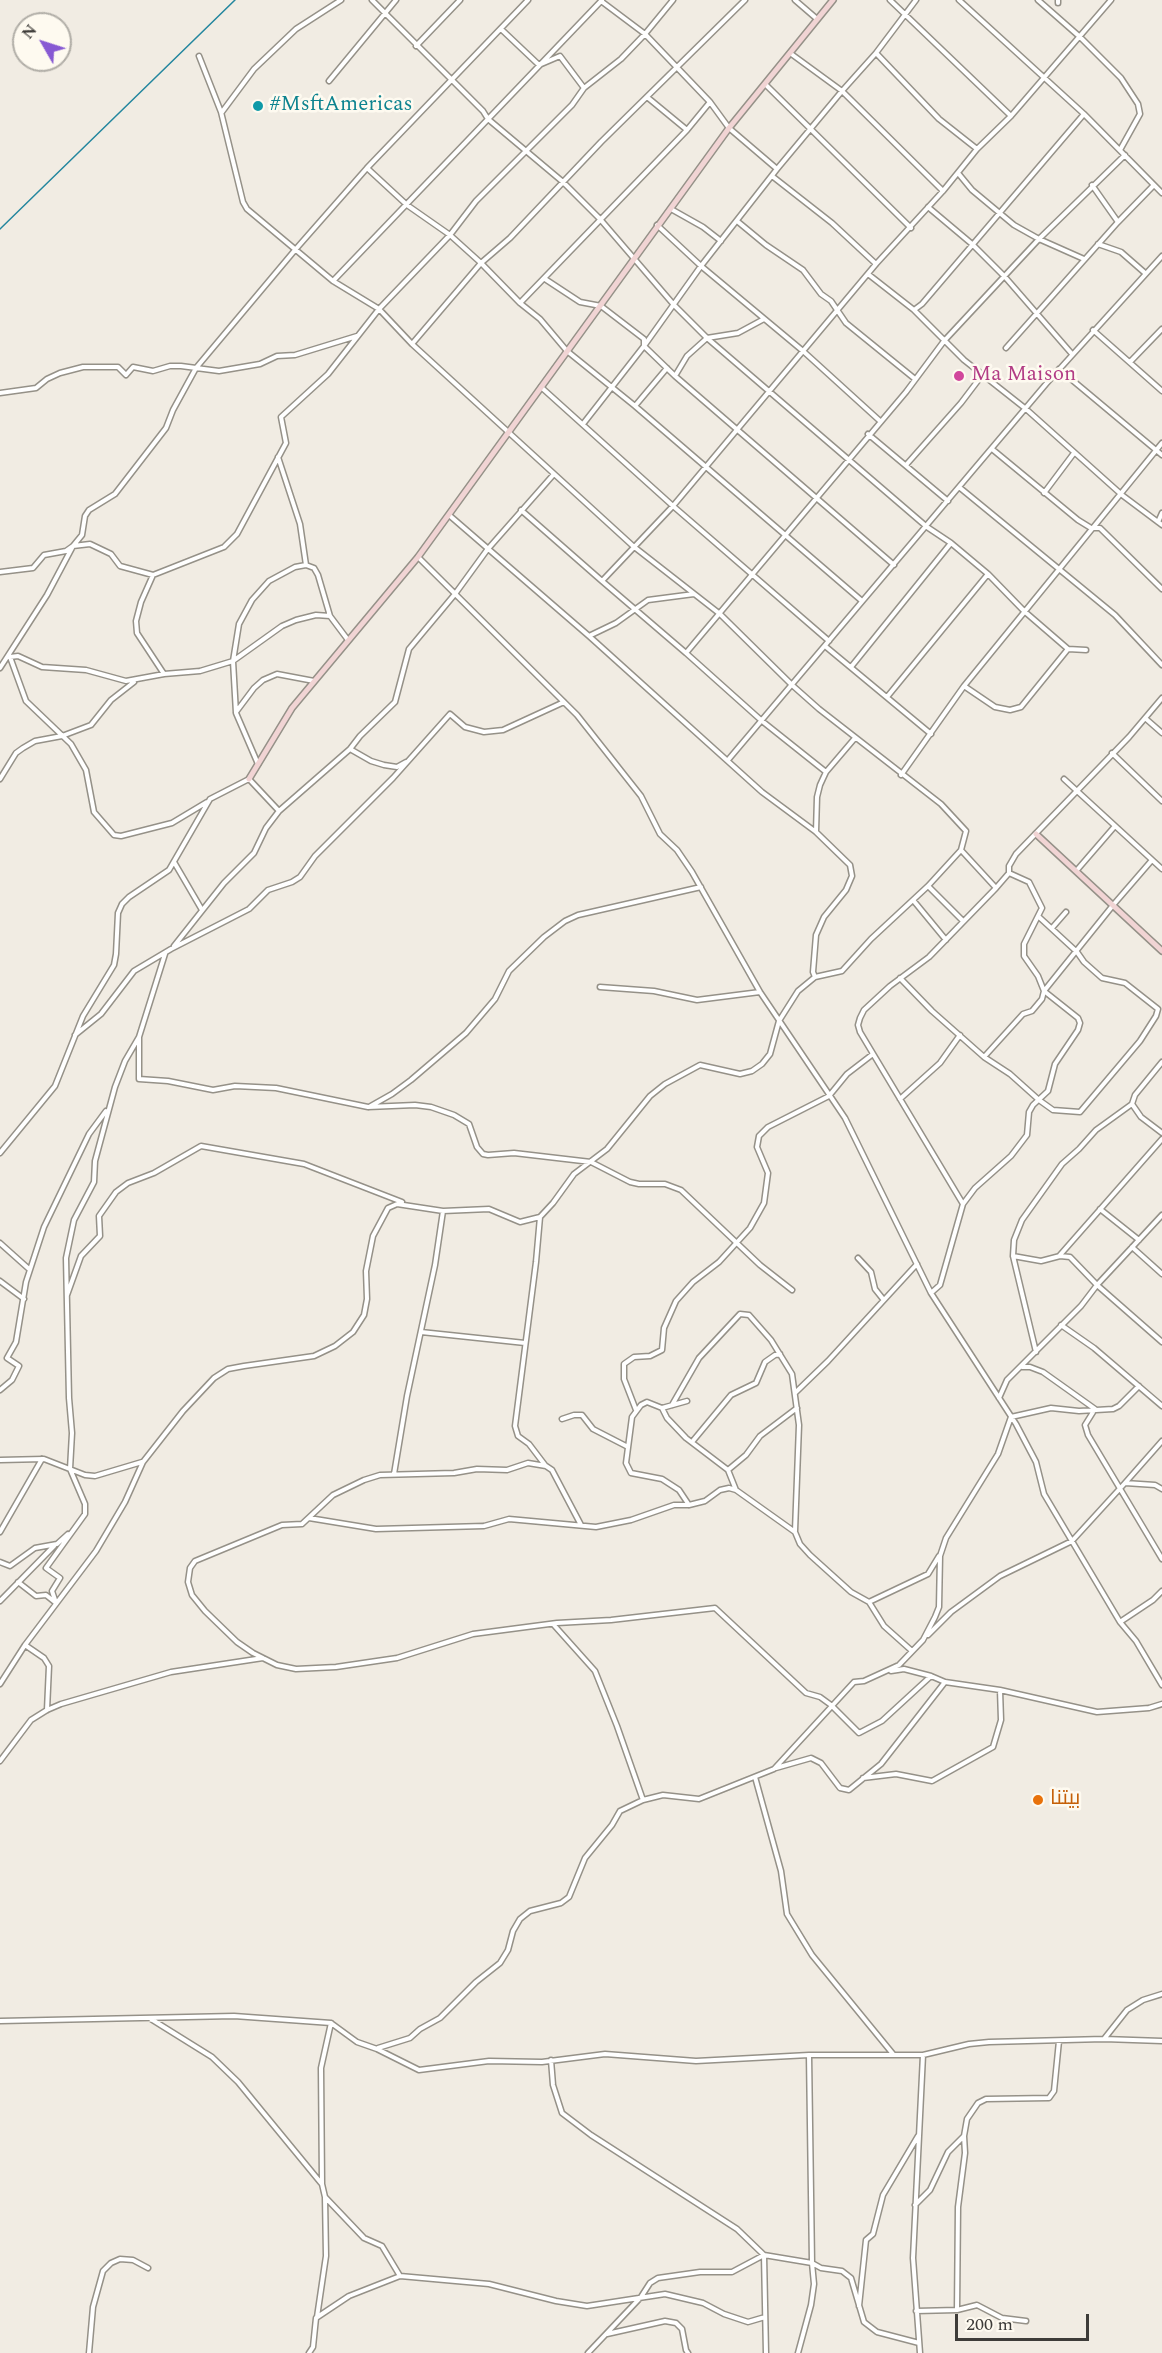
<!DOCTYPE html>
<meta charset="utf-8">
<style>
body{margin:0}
#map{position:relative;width:1162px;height:2353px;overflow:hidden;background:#f1ece3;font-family:Spectral,serif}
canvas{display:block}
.north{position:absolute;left:12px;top:12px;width:60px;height:60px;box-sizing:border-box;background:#fefaf0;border:2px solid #b1aea7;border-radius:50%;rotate:309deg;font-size:16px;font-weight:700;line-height:24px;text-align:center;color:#3e3c39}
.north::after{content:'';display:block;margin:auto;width:21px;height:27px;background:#8759d3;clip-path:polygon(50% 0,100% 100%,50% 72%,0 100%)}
.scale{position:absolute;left:955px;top:2314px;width:134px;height:27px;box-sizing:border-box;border:3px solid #3e3c39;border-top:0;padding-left:8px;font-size:18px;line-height:21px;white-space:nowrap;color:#3e3c39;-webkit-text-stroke:4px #fefaf0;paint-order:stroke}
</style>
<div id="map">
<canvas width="1162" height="2353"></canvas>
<div class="north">N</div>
<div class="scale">200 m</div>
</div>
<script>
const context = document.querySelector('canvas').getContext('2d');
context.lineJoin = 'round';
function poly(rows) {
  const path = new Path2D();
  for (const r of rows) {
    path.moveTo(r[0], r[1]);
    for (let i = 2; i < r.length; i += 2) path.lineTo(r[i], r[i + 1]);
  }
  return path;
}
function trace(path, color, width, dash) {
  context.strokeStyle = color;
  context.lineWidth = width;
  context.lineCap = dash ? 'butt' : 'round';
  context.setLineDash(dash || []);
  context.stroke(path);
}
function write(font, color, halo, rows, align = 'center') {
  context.font = font + ' Spectral,Cairo,serif';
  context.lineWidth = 5;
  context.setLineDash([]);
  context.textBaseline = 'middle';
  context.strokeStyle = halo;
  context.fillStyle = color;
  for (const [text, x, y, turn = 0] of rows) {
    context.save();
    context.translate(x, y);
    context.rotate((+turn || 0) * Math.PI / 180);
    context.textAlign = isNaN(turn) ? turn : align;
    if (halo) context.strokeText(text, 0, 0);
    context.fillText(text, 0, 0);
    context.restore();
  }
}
const stream = poly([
 [0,229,235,0]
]);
const street = poly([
 [372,0,483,111,488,119,563,182,600,219,674,305,707,338,927,527,951,543,988,574,1024,611,1068,649,1086,650],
 [795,0,817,19],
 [890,0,1011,116],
 [959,0,1084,114,1162,193],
 [1038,0,1080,37,1121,78,1138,104,1140,114,1120,150],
 [1058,0,1058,3],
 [601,1,645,34,710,102,729,128,777,169],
 [501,29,539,65,560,56,584,88],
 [416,46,460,0],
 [790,53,842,91,943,191],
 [876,53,939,119,977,149],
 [199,56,221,112,243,202,247,209,333,281,379,309,412,344,633,546,720,614,792,685,819,709,941,804,966,831,961,850,996,888],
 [329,81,396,0],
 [765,84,911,228],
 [647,97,687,130],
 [222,112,254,69,296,29,341,0],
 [367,168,407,205,450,235,481,263,520,303,540,319,567,351,635,406,862,601],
 [958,173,972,190,1014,225,1039,239,1084,259],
 [772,176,832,223,876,264],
 [928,207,972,244,1005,277,1072,354],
 [671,209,703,227,721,241],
 [737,221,766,245,803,270,821,294,831,301,846,323,915,379],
 [1118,222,1154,185],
 [657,225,701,266,803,351,880,421],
 [1098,244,1121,252,1145,273],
 [868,274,914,310,964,360,1026,409,1122,495,1162,525],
 [545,279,580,302,601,306,644,339,644,346,675,376,894,565],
 [333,281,602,0],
 [520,303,687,130,710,102],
 [914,310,922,304,1084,114],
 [1093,330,1162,391],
 [412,344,481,263,510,238,601,142,745,0],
 [1006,348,1118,222,1092,185],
 [1130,362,1162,329],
 [1059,369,1162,455],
 [675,376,687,356,707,338,738,333,764,319],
 [541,387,673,506,829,641],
 [0,393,36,388,47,379,60,373,83,367,118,367,126,375,133,367,153,371,170,366,181,366,219,371,260,364,277,356,295,355,357,336],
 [635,406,667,368],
 [583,424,644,346,701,266,777,169,842,91,876,53,916,0],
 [868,434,948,501],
 [992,449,1078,520,1091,528,1100,528,1162,589],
 [278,457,300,524,306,565],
 [906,465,961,403,983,374],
 [959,487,1115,615,1162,665],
 [1044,493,1074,453],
 [521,510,602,581],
 [449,515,589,636,762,792,816,832,850,865,852,876,846,890,824,917,816,935,813,972,815,977],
 [1158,522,1162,513],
 [418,557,577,715,641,796,660,834,677,850,692,872,760,992,845,1118,931,1293,1016,1424,1036,1462,1044,1494,1120,1622,1136,1641,1162,1685],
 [0,572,33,568,44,555,66,551,73,546,90,544,111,554,120,566,153,575],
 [589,636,616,623,648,600,694,594],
 [825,646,931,734],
 [686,653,602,581,673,506,876,264,943,191,977,149,1011,116,1111,0],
 [10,657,18,656,42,667,86,670,126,681,164,674,200,671,233,661,282,626,296,620,316,615,330,616,348,640],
 [10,657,26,701,71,744,86,770,94,812,114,835,121,836,172,823,207,802],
 [851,667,951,543],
 [0,668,47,595,73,546,82,535,85,516,89,510,115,494,166,428,173,410,196,368,295,250,367,168,528,0],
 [164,674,137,633,136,621,141,602,153,575,224,547,237,534,286,443,281,417,328,374,379,309,450,235,476,201,572,105,584,88,621,59,645,34,673,0],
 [964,686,995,707,1010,710,1021,707,1068,649],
 [887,697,988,574],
 [236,712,254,688,263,680,277,674,314,681],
 [1145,718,1162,733],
 [350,749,371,761,384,765,397,767,406,762],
 [1112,753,1162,801],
 [728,760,1046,384,1162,256],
 [258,764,236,713,233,661,239,624,252,600,269,581,295,567,306,565,314,568,318,575,330,616],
 [826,772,762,721,686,653,906,392,944,341,1039,239,1125,155],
 [901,775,964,686,1162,443],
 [0,779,16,753,23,748,35,741,62,736,91,725,111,700,134,682],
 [1064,779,1162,869],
 [816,832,817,797,820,785,826,772,855,738],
 [174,862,202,910],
 [1077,870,1115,826],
 [928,886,963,921],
 [913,900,946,940],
 [1052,928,1066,912],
 [174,946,224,883,254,853,266,828,279,811,350,749,360,736,395,702,409,649,455,594,487,550,554,474],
 [165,954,139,1037,139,1079,168,1081,213,1090,235,1086,276,1088,368,1107,415,1105,431,1107,454,1115,469,1124,477,1147,483,1154,488,1155,514,1153,591,1162,630,1182,639,1184,665,1184,681,1190,760,1265,792,1290],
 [900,978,932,1011,984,1057,1010,1074,1039,1100,1053,1110,1080,1112,1140,1041,1156,1016,1158,1009,1125,983,1102,978,1084,962,1077,952,1039,917],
 [600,987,654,991,697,1000,760,992],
 [75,1035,101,1014,134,971,171,949,249,909,268,890,292,882,300,877,315,856,393,778,450,714,465,727,484,732,503,730,564,702],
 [984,1057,1023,1014,1032,1011,1042,999,1044,991,1114,904,1152,860],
 [1162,1062,1135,1095,1132,1104,1141,1117,1162,1133],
 [900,1099,940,1063,960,1035],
 [369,1107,392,1094,411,1080,466,1033,495,999,509,971,544,937,565,921,578,915,701,887],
 [0,1153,55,1086,83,1016,114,965,116,954,118,913,122,904,129,897,169,870,210,799,249,779,279,811],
 [963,1204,860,1032,858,1025,860,1018,864,1010,890,986,929,957,996,888,1009,873,1009,866,1016,854,1129,737,1162,698],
 [1100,1209,1139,1240],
 [540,1217,536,1262,515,1426,518,1436,529,1444,545,1465],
 [0,1243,29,1269],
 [1132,1247,1162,1274],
 [1060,1255,1162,1139],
 [1013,1256,1041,1261,1060,1256,1070,1257,1097,1285,1162,1342],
 [858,1258,871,1272,875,1289,883,1299],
 [0,1281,24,1299],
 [931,1293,940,1285,963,1204,975,1188,1011,1156,1027,1135,1029,1112,1033,1105,1048,1091,1055,1064,1078,1030,1080,1023,1078,1018,1044,991,1038,976,1024,956,1024,944,1042,908,1029,882,1009,873],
 [67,1295,81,1256,100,1236,99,1216,116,1192,128,1183,154,1173,201,1146,304,1164,402,1202],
 [1061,1325,1094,1348,1162,1406],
 [421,1332,525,1343],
 [1036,1352,1013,1256,1014,1240,1022,1220,1062,1164,1079,1149,1096,1130,1132,1104],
 [1022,1367,1030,1367,1043,1372,1095,1409,1085,1425,1088,1435,1162,1559],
 [0,1390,12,1380,19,1366,7,1358,16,1342,26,1282,44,1227,89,1134,106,1111],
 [796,1392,828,1361,917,1264],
 [999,1398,1007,1380,1081,1306,1097,1285,1162,1215],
 [687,1401,662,1408,647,1402,641,1405,632,1417,626,1463,631,1473,662,1479,679,1490,689,1505],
 [672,1405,699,1358,740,1314,749,1315,771,1340,792,1374,799,1425,795,1531],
 [662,1408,667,1418,686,1438,728,1470,736,1490],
 [636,1410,624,1379,624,1364,634,1357,650,1356,662,1350,664,1328,676,1301,693,1282,719,1262,750,1228,764,1203,768,1173,757,1147,759,1136,768,1127,829,1096,847,1074,873,1054],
 [562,1419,574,1415,582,1415,593,1429,628,1447],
 [1162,1441,1125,1483,1155,1485,1162,1489],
 [692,1442,731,1395,756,1383,765,1362,775,1355,780,1354],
 [0,1460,44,1459,85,1475,95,1476,142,1462],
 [728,1470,746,1455,760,1436,797,1408],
 [394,1474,407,1396,435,1265,443,1211],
 [309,1518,376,1529,484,1526,509,1519,596,1527,631,1520,674,1505,689,1505,705,1501,720,1490,729,1488,736,1490,795,1532,800,1544,810,1555,851,1592,869,1602,884,1626,912,1651],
 [581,1525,552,1470,546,1466,528,1463,507,1470,477,1469,454,1473,380,1475,364,1480,333,1495,302,1524,282,1525,195,1561,190,1568,188,1582,192,1595,205,1611,237,1642,253,1653,277,1665,296,1669,336,1667,397,1658,473,1634,557,1623,611,1620,715,1608,806,1693,820,1697,831,1705,859,1733,882,1721,931,1676,945,1682,1000,1690,1097,1712,1149,1708,1162,1704],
 [0,1532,42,1459],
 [0,1562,10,1566,35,1548,57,1544,68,1534],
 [18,1582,36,1596,46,1595,56,1603,52,1591,60,1578,46,1568,85,1514,85,1504,70,1469,72,1433,69,1398,66,1258,74,1220,94,1182,95,1161,115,1087,125,1061,139,1037],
 [0,1601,54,1546],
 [869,1602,928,1574,939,1556],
 [1120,1622,1153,1600,1162,1591],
 [553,1624,595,1671,617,1726,643,1800],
 [928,1635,951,1612,1000,1576,1072,1541,1125,1483],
 [891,1671,904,1669,931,1676],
 [0,1684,25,1645],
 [47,1710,49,1666,44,1658,25,1645,96,1551,125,1502,143,1462,183,1411,214,1378,228,1369,244,1366,314,1356,335,1346,353,1332,364,1315,367,1299,366,1271,373,1236,388,1208,397,1204,443,1211,489,1209,520,1222,540,1217,553,1203,574,1174,607,1149,650,1096,665,1084,700,1065,740,1074,752,1071,762,1064,770,1054,779,1021,798,991,815,977,842,971,871,939,928,886,961,850],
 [0,1761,31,1720,47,1710,61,1704,171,1672,263,1658],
 [776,1768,811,1758,821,1763,840,1788,849,1790,881,1764,945,1682],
 [755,1777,781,1871,787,1914,812,1955,893,2054],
 [863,1778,896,1774,932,1781,993,1747,1001,1720,1000,1690],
 [151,2019,212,2057,238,2082,321,2183],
 [0,2021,234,2016,331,2023,357,2042,377,2049,419,2070,489,2061,542,2062,605,2054,696,2061,809,2055,923,2055,969,2044,989,2042,1104,2039,1162,2041],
 [331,2023,321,2068,322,2184,325,2197,364,2238,382,2246,400,2276,489,2284,556,2301,587,2306,665,2294,703,2303,724,2314,748,2322,765,2317],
 [1104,2039,1127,2010,1143,2000,1162,1994],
 [378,2048,410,2038,420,2029,440,2018,476,1982,500,1963,508,1950,513,1931,520,1919,530,1911,561,1903,569,1897,585,1858,612,1825,620,1811,643,1800,663,1795,699,1799,774,1769,854,1682,864,1681,899,1665,923,1640,935,1617,939,1607,940,1556,946,1538,998,1454,1011,1417,1051,1408,1079,1411,1113,1409,1119,1406,1139,1386],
 [551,2060,553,2085,562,2113,591,2135,737,2229,764,2255,732,2272,700,2272,658,2278,650,2283,641,2297,588,2353],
 [915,2205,930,2190,948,2152,964,2136,967,2119,978,2103,986,2099,1049,2098,1054,2091,1059,2041],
 [812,2263,821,2268,842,2271,851,2278,864,2322,877,2332,919,2343],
 [859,2306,866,2240,873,2234,883,2195,918,2136],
 [957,2310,958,2207,965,2153,964,2136],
 [916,2311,957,2310,977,2305,1002,2318,1026,2321],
 [317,2317,326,2256,325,2197],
 [607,2334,665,2321,676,2323,682,2329,686,2350,688,2353],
 [89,2353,93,2307,103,2271,111,2263,120,2259,133,2260,148,2268],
 [309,2353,313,2347,316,2318,349,2296,400,2276],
 [766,2353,764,2255,812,2263,809,2055],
 [798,2353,811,2305,814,2284,812,2263],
 [920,2353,913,2258,923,2055]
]);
const secondary = poly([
 [249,779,292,708,418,557,729,128,833,0],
 [1036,834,1162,951]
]);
const markers = [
 [258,106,6,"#0f9aa8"],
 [959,376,6,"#d1479c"],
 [1038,1800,6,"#e8710a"]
];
const cultureNames = [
 ["#MsftAmericas",270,106]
];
const hotelNames = [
 ["Ma Maison",971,376]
];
const foodNames = [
 ["بيتنا",1050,1800]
];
trace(stream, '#23869e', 1.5);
trace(street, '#959188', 7);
trace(secondary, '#959188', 8);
trace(street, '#fff', 4);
trace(secondary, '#f1d4d4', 5);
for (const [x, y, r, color] of markers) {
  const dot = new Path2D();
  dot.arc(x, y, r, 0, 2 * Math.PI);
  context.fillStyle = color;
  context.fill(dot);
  trace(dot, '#fefaf0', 2);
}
write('21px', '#0d838f', '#fefaf0', cultureNames, 'left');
write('21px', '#b23c85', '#fefaf0', hotelNames, 'left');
write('21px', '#c56008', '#fefaf0', foodNames, 'left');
</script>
